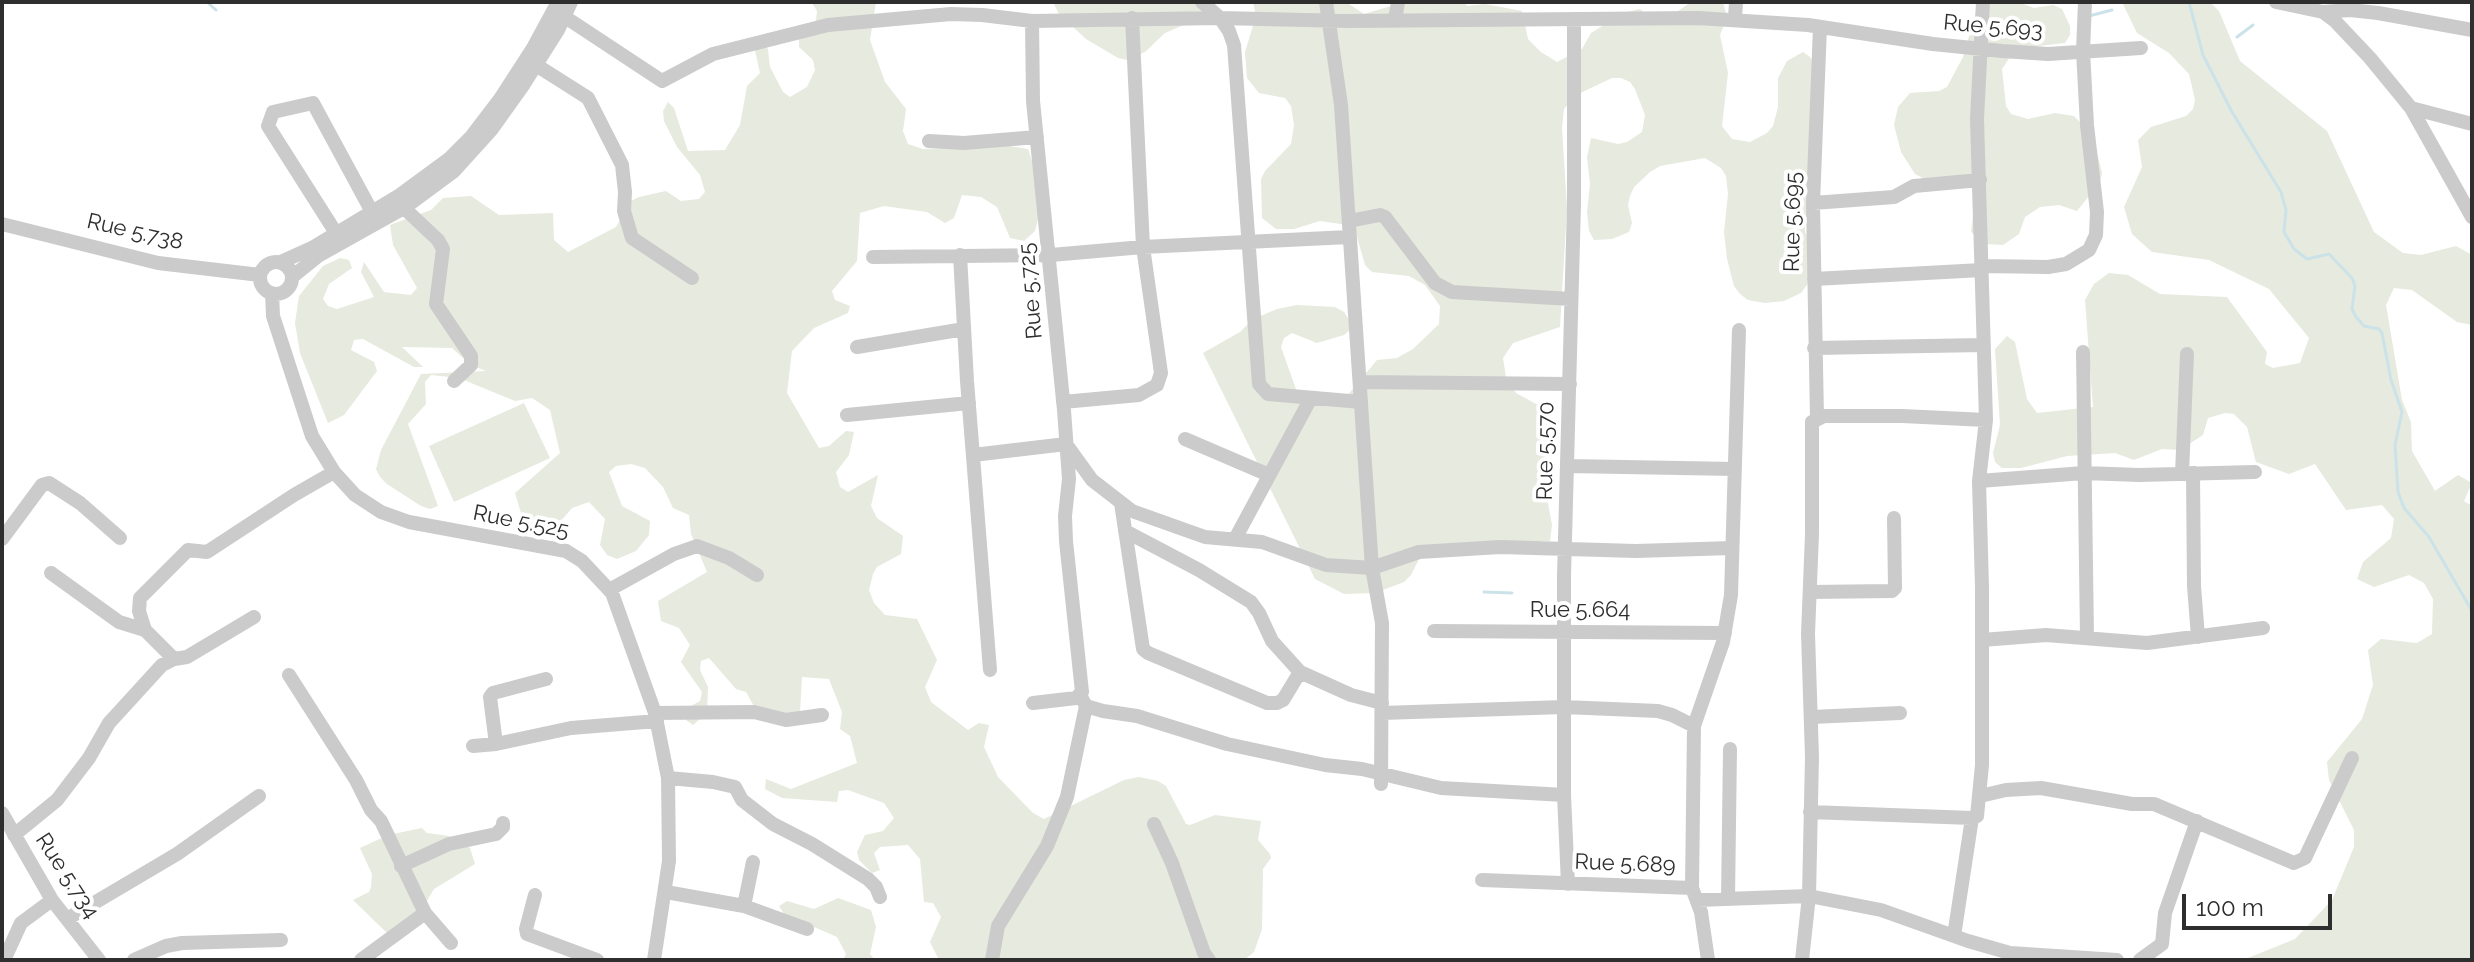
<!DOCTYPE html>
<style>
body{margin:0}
#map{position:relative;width:2474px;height:962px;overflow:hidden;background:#fff;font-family:Raleway,sans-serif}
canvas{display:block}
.frame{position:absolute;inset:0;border:4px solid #2e2e2e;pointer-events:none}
.scale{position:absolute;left:2182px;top:894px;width:150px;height:36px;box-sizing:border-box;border:4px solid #2e2e2e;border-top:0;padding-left:10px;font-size:24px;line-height:28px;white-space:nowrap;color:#2e2e2e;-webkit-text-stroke:6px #fff;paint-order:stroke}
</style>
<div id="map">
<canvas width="2474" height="962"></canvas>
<div class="frame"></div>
<div class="scale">100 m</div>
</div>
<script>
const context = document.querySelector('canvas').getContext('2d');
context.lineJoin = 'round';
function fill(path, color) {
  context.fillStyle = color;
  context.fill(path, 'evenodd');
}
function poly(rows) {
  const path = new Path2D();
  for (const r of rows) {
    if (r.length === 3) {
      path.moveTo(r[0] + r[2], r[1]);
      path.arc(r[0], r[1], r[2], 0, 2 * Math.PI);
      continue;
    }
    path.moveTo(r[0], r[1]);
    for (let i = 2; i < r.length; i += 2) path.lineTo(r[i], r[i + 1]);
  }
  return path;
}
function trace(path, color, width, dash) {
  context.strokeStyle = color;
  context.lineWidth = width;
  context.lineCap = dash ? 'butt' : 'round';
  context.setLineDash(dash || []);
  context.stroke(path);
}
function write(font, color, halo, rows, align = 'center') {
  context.font = font + ' Raleway,sans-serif';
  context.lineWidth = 8;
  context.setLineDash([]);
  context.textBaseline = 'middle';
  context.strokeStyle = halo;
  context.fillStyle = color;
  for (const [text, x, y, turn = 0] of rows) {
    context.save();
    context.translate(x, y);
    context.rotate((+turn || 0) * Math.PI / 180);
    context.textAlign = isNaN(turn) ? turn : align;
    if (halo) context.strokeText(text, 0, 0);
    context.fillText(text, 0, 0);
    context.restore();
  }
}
const green = poly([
 [774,2,876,2,870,40,885,82,906,109,903,131,908,144,923,149,1009,146,1028,149,1038,179,1039,215,1035,231,1024,241,1010,238,997,207,981,197,962,195,954,218,945,223,927,212,884,206,860,213,857,261,832,291,835,300,850,306,848,313,814,328,792,351,787,393,819,448,829,446,846,431,854,432,849,455,836,472,840,487,848,492,878,475,871,506,877,518,903,536,901,554,877,567,873,574,869,590,874,603,885,615,917,619,937,660,925,687,931,702,968,730,979,723,989,725,984,747,998,777,1033,813,1044,819,1124,780,1139,777,1158,781,1166,786,1186,824,1190,825,1215,815,1261,821,1258,840,1270,854,1271,858,1263,869,1262,929,1254,952,1244,960,939,960,930,942,941,917,933,903,924,902,920,859,908,845,880,847,874,853,880,870,872,873,859,860,857,852,865,835,883,831,894,818,884,803,848,790,839,791,837,802,782,798,765,789,766,779,791,789,857,763,850,736,840,729,842,712,829,679,802,677,800,712,782,716,755,708,746,692,736,689,709,658,701,661,700,670,708,687,707,713,693,725,686,720,684,710,700,701,702,692,681,662,690,645,679,628,661,621,658,601,707,572,691,534,689,515,673,508,663,487,645,468,631,464,616,466,609,472,622,506,650,521,649,535,636,551,617,559,607,555,600,545,605,519,589,502,572,508,554,529,545,533,536,532,524,523,515,493,560,453,550,410,532,398,515,401,459,378,431,375,425,382,426,404,408,424,438,506,430,509,421,506,387,484,380,477,376,469,381,450,421,374,486,371,471,365,452,348,402,347,423,367,414,367,363,339,354,340,351,350,374,362,377,371,344,415,328,423,300,353,295,323,299,296,323,266,340,258,349,260,352,268,329,284,323,299,328,306,337,309,374,297,361,272,364,262,384,292,411,295,417,288,393,245,390,225,431,210,443,198,471,196,499,215,553,213,554,240,568,252,616,227,631,201,639,197,666,191,681,201,699,199,705,192,700,175,677,147,664,121,663,111,668,102,674,108,688,151,725,150,740,125,747,86,760,73,754,46,763,43,768,49,770,67,783,92,790,97,807,87,815,70,813,60,799,47,799,37,815,29,817,11,812,3,776,4],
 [1053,2,1210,2,1198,19,1165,33,1145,52,1127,60,1118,58,1086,39,1059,14],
 [1253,2,1346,2,1364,14,1391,6,1396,2,1465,2,1467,6,1485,4,1522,11,1528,39,1541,52,1557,62,1582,49,1591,33,1623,13,1640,9,1655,22,1664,21,1691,2,1723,2,1727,17,1720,35,1728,73,1722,126,1732,139,1750,142,1767,133,1773,126,1778,107,1778,78,1787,61,1803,52,1810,57,1816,66,1819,166,1805,223,1805,232,1815,251,1812,278,1801,293,1784,301,1765,303,1748,300,1740,294,1734,286,1727,259,1724,232,1728,194,1726,176,1721,168,1705,158,1660,166,1650,172,1634,187,1630,196,1628,205,1632,223,1629,232,1612,239,1594,240,1589,231,1587,212,1590,184,1587,157,1591,138,1618,144,1627,142,1642,132,1645,115,1635,89,1630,82,1621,78,1612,78,1576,95,1564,109,1562,128,1567,208,1560,327,1513,343,1503,358,1506,377,1516,393,1549,411,1545,487,1552,525,1550,541,1485,541,1420,557,1411,575,1404,582,1375,593,1344,594,1315,579,1203,353,1240,332,1253,319,1277,309,1297,305,1335,307,1344,312,1349,320,1351,329,1344,335,1317,343,1292,333,1284,338,1281,347,1297,392,1346,397,1377,360,1397,358,1413,349,1439,324,1440,306,1425,285,1409,276,1372,272,1365,265,1355,230,1347,225,1320,221,1294,229,1276,229,1262,218,1261,179,1265,171,1291,144,1294,125,1291,106,1285,98,1259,93,1247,78,1245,52,1256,16],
 [1985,2,2018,2,2034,8,2053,5,2062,9,2070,26,2070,35,2065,43,2029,47,2012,54,2002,69,2006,106,2011,114,2028,119,2055,113,2074,116,2093,136,2102,173,2100,182,2077,211,2059,205,2040,207,2025,217,2019,234,2003,245,1985,244,1971,232,1977,182,1923,178,1915,174,1901,152,1894,125,1898,107,1910,93,1939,91,1947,87,1963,57,1976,12],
 [2122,2,2210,2,2219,11,2240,61,2327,131,2374,232,2403,253,2421,255,2456,246,2472,255,2472,325,2457,322,2412,290,2394,288,2386,305,2402,400,2411,422,2412,451,2435,491,2458,475,2472,483,2464,501,2472,506,2472,960,2243,960,2295,939,2332,900,2354,847,2354,830,2329,780,2327,762,2362,719,2373,685,2368,650,2381,639,2417,643,2432,634,2433,599,2424,583,2409,575,2374,587,2357,579,2363,562,2391,538,2394,519,2382,505,2346,510,2315,464,2289,474,2256,462,2247,427,2234,414,2225,413,2208,418,2203,435,2180,450,2162,449,2134,460,2115,453,2067,456,2021,468,2002,468,1995,462,1993,453,2000,425,1995,349,2007,336,2015,342,2027,399,2037,413,2093,407,2085,300,2094,284,2109,273,2128,275,2160,294,2227,297,2267,352,2265,364,2273,368,2300,363,2309,338,2269,289,2209,260,2152,252,2132,234,2124,207,2142,167,2138,140,2151,127,2186,116,2193,109,2195,100,2189,74,2169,53,2137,33],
 [524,403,550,458,454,502,429,446],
 [422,828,427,833,449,836,470,848,475,864,434,889,419,914,388,934,353,900,369,892,371,887,372,874,360,848,388,835],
 [838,898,871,910,876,927,870,954,875,960,843,960,846,954,837,937,784,914,779,906,787,901,814,909]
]);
const stream = poly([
 [207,2,216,10],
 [2189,2,2203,55,2232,112,2281,192,2286,210,2284,232,2294,249,2307,259,2329,254,2352,278,2355,286,2352,309,2356,317,2364,326,2379,329,2382,333,2391,380,2402,412,2395,445,2398,492,2404,508,2429,537,2472,611],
 [2089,16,2112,10],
 [2237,37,2253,25],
 [1484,592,1512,593]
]);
const minor = poly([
 [1202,2,1220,18,1229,31,1234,45,1259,384,1268,394,1361,402],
 [1326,2,1341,105,1372,568,1382,623,1381,784],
 [2276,2,2323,12,2335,21,2370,58,2411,108,2472,217],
 [2323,12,2350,10,2378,13,2472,30],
 [565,17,662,81,713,54,828,25,951,14,982,15,1032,21],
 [1735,19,1736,2],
 [1395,20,1398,2],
 [536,65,588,98,622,165,625,192,624,211,632,238,692,278],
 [2411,108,2472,124],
 [929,141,964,143,1037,137],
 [1813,203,1894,197,1914,186,1980,180],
 [404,208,438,240,443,249,436,304,471,356,471,365,454,381],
 [1349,221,1380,215,1385,217,1435,283,1452,292,1571,299],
 [2,224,158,263,260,275],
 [336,233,268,126,273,112,313,103,372,212],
 [960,255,967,381,990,670],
 [873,257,1051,255,1143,247,1349,237],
 [281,262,312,248,400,195,449,159,471,137,500,99,533,48,558,2],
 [276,278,16],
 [1982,266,2048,267,2066,264,2089,250,2096,235,2097,212,2087,125,2083,51,2085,2],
 [292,277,318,256,404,208,454,171,492,129,522,87,558,30,571,2],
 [1814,279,1982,270],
 [272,293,273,316,312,436,334,472,355,495,381,512,409,522,566,551,582,561,612,593,655,713,668,778,669,861,654,960],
 [857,347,964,329],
 [1814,348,1983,345],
 [2083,352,2087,637],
 [1360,382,1570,384],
 [1063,402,1139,395,1157,385,1161,373,1143,247,1132,18],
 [847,415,969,403],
 [1817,418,1813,203,1820,27],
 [1185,439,1269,475],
 [973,455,1066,444,1092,480,1132,511,1205,537,1262,542,1326,565,1372,568,1419,552,1500,547,1636,551,1732,548],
 [1568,466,1735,469],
 [2193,473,2194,586,2198,637],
 [2182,474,2187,354],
 [1979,481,2084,473,2139,475,2255,472],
 [1121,503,1143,649,1148,653,1267,703,1277,703,1283,700,1300,672],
 [1125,531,1199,570,1251,602,1259,613,1272,641,1300,672,1351,695,1382,703],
 [2,539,42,485,49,483,80,503,120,538],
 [1235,539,1311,398],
 [51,573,119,622,145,630,174,659],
 [609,590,674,554,697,546,729,558,757,575],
 [1810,592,1892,591,1895,588,1894,518],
 [145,630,139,611,140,598,188,550,207,552,294,495,334,472],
 [1434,631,1725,633],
 [1982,640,2046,635,2147,643,2263,628],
 [289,675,356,780,371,810,381,821,425,913,451,943],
 [1080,695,1086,706,1103,711,1137,716,1227,744,1325,765,1362,769,1441,788,1564,795],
 [1033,703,1076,698,1082,692,1066,541,1065,516,1069,479,1064,410,1033,101,1032,21,1220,18,1348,21,1698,18,1808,25,1933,44,2002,51,2048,54,2141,48],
 [655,713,754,712,786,720,822,715],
 [1382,713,1564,707,1658,711,1672,715,1694,726],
 [1812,717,1900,713],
 [496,744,490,697,493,693,546,679],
 [473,746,496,744,571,728,657,721],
 [668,778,713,782,735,787,742,800,773,824,812,844,868,879,876,887,880,897],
 [1980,796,2006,790,2041,788,2132,804,2154,804,2294,863,2305,858,2352,758],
 [1810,812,1972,818,1977,816,1982,765,1982,587,1979,481,1986,420,1977,119,1983,2],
 [2,813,52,900,99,960],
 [1154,824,1172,863,1204,953,1209,960],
 [14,835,57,800,89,758,109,723,162,665,174,659,187,657,254,617],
 [401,866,449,844,496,834,503,827,503,823],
 [1482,880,1692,888,1701,912,1708,960],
 [1568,884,1564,795,1564,576,1574,204,1574,19],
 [1692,888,1694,726,1723,642,1731,595,1739,330],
 [666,892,744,906,807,929],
 [535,895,526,929,527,934,597,960],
 [1728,899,1730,749],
 [1697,900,1809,896,1881,910,1968,941,2010,953,2117,960],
 [744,906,753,862],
 [67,919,177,854,259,796],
 [1954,936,1972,818],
 [4,960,21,923,52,900],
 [134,960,166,946,182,943,281,940],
 [361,960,425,913],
 [992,960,998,926,1047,846,1067,797,1086,706],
 [1802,960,1809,896,1812,757,1808,634,1812,534,1812,422,1824,416,1902,416,1986,420],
 [2140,960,2162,944,2165,913,2197,821]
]);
const streetNames = [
 ["Rue 5.693",1993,27,5],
 ["Rue 5.695",1793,222,-89],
 ["Rue 5.738",135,232,13],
 ["Rue 5.725",1031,291,-95],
 ["Rue 5.570",1546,451,-89],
 ["Rue 5.525",521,522,11],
 ["Rue 5.664",1580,610],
 ["Rue 5.689",1625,864,2],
 ["Rue 5.734",67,876,57]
];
fill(green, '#e7eade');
trace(stream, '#cbe3e8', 3);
trace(minor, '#cbcbcb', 14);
write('22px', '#2e2e2e', '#fff', streetNames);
</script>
